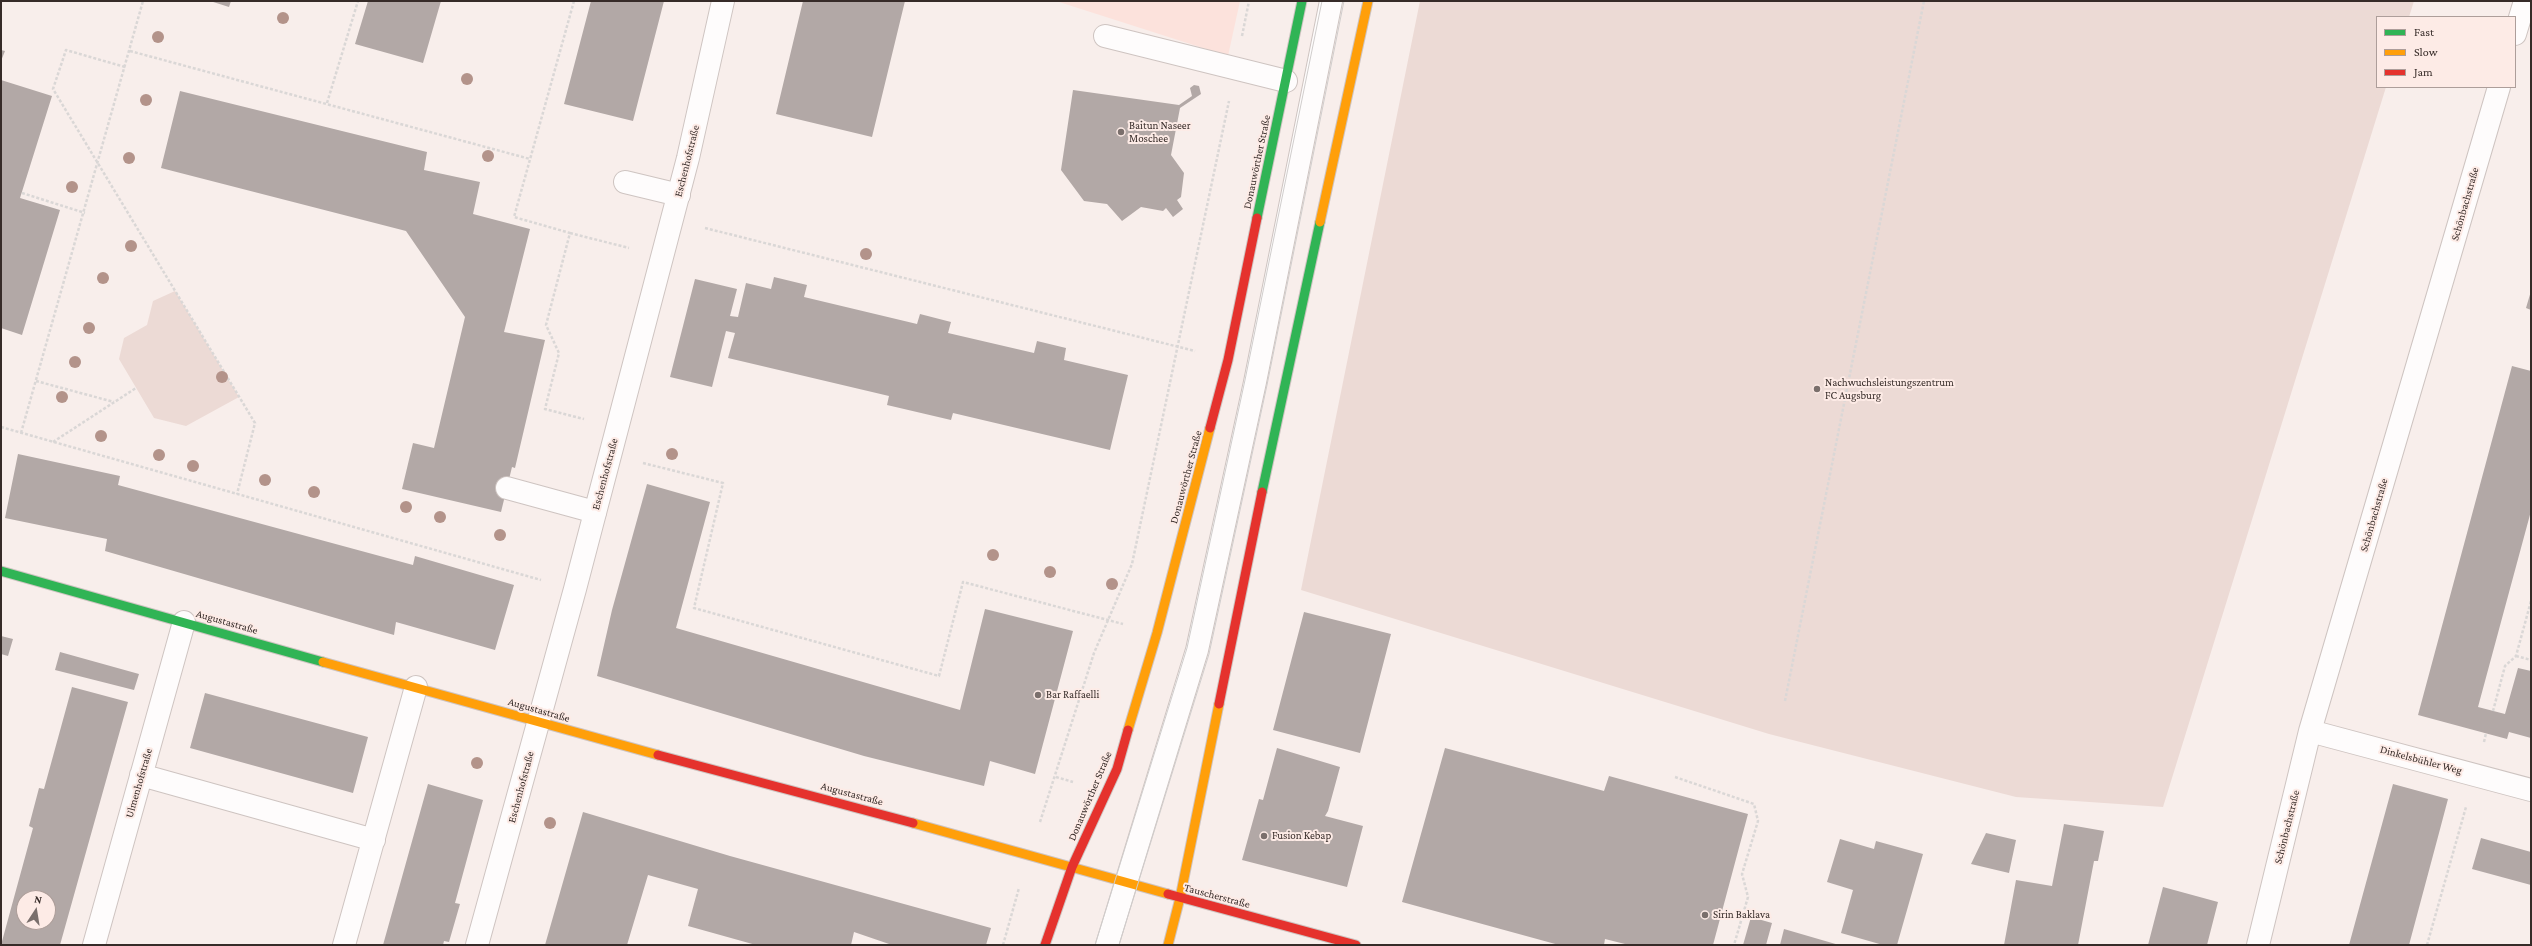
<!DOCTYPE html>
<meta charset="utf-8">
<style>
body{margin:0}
#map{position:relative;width:2532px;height:946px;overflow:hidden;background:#f8eeeb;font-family:"Crimson Pro",serif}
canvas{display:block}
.frame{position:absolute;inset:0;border:2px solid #362b28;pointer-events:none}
.legend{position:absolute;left:2376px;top:16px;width:140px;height:72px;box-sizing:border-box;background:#fdebe6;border:1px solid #ad9e9a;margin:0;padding:5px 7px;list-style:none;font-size:12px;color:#362b28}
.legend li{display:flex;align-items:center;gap:8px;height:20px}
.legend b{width:20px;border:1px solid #ad9e9a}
.north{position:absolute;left:16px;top:890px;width:40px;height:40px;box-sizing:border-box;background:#fdebe6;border:1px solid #ad9e9a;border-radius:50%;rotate:12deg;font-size:11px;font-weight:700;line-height:16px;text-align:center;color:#362b28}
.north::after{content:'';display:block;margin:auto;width:14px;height:18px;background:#7a6f6c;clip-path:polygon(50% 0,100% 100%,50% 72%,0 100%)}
</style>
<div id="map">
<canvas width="2532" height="946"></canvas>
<div class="frame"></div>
<ul class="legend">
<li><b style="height:5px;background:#30b455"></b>Fast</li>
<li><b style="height:5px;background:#ff9f0a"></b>Slow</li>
<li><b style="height:5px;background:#e5322d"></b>Jam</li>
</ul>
<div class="north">N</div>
</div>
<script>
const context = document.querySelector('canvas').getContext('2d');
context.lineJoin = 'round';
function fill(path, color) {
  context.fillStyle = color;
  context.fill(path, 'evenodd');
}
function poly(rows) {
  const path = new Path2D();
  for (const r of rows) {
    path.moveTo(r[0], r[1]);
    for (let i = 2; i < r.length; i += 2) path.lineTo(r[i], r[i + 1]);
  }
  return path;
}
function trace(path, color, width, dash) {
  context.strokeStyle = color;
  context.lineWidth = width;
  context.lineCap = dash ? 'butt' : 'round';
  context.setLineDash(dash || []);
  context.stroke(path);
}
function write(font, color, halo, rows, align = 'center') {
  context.font = font + ' "Crimson Pro",serif';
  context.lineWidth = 4;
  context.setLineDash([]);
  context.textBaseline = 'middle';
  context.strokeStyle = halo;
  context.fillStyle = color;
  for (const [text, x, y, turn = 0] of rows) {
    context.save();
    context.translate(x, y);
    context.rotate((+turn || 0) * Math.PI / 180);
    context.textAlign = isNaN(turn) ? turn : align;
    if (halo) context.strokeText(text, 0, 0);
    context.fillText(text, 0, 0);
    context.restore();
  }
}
const built = poly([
 [1056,1,1240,1,1228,56]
]);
const green = poly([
 [1420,1,2414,1,2409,17,2377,17,2377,87,2386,87,2163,807,2016,797,1769,734,1301,590],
 [175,291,239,397,186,426,154,418,119,359,124,338,147,325,153,301]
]);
const building = poly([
 [210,1,231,1,229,7],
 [368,1,441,1,423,63,355,44],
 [591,1,664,1,633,121,564,104],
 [803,1,905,1,872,137,776,114],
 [1,50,5,51,1,61],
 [1,80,52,96,20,198,60,210,22,335,1,328],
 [1194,85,1199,86,1201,94,1180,108,1171,155,1184,173,1181,197,1177,200,1183,209,1173,217,1166,208,1163,211,1141,207,1122,221,1107,204,1084,201,1061,170,1073,90,1179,105,1192,96,1190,88],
 [180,91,427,152,424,170,480,182,473,214,530,229,504,332,545,340,515,468,512,467,501,512,402,489,413,443,434,448,465,317,406,231,161,168],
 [774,277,807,285,804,297,917,324,920,314,951,322,948,333,1034,353,1037,341,1066,348,1064,360,1128,375,1110,450,953,413,951,420,887,405,889,396,728,358,735,333,726,331,712,387,670,377,695,279,737,289,730,316,738,317,746,283,771,289],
 [2531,291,2531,310,2526,308],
 [2512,366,2531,371,2531,511,2478,707,2505,714,2518,668,2531,671,2531,738,2509,732,2507,739,2418,715],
 [18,454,120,476,118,485,413,565,415,556,514,585,495,650,396,622,394,635,105,551,107,539,5,518],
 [647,484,710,502,676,628,960,710,985,609,1073,631,1035,774,990,761,984,786,864,756,597,676,612,610],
 [1304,612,1391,634,1360,753,1273,730],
 [1,636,13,639,8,656,1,654],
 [60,652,139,674,134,690,55,670],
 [72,687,128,702,60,945,1,945,33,828,29,826,39,788,44,789],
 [24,898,48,898,48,922,24,922],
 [205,693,368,737,353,793,190,748],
 [1277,748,1340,767,1328,811,1325,816,1363,826,1347,887,1242,860,1259,799,1263,800],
 [1445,748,1604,791,1609,776,1748,814,1713,945,1629,945,1605,939,1604,945,1559,945,1402,902],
 [428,784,483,800,455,903,460,904,449,942,444,941,443,945,383,945],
 [2393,784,2448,799,2439,833,2409,945,2349,945],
 [583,812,730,856,991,928,986,945,892,945,854,932,851,945,756,945,688,926,698,889,648,875,627,945,545,945],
 [2064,824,2104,831,2098,861,2094,861,2078,945,2004,945,2016,880,2052,886],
 [1986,833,2016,840,2009,873,1971,864],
 [2481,838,2531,852,2531,885,2472,869],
 [1840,839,1874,849,1876,841,1923,854,1897,945,1883,945,1841,933,1853,890,1827,882],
 [2163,887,2218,902,2207,945,2148,945],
 [1751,917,1772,923,1766,945,1743,945],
 [1784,929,1839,945,1780,945]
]);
const path = poly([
 [574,1,514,217,570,233,546,325,559,353,545,409,584,419],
 [1242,36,1249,1],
 [130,51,530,159],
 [125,67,66,50,53,89,255,423,237,494],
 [327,103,358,1],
 [22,193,85,213],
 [705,228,1195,351],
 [570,233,629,248],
 [36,381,114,402],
 [1,427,541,580],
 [21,433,143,1],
 [53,442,136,388],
 [643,463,723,483,694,608,939,676,963,582,1123,624],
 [2516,656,2531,660],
 [1785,701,1924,1],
 [2493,711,2505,666,2516,656,2531,601],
 [2484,742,2486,733],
 [1056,777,1073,782],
 [1675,777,1754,804,1758,821,1742,874,1748,897,1734,945],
 [1040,822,1094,653,1132,564,1229,101],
 [1003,945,1019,888],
 [2427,945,2466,807]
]);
const lane = poly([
 [1105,36,1286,81],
 [625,182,679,195],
 [507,488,595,512],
 [141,775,374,840],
 [94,945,184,622],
 [344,945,416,687],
 [1107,945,1197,650,1255,382,1331,1]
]);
const street = poly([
 [2515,34,2525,1],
 [2310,731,2531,790],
 [477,945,575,589,688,158,723,1],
 [2258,945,2310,731,2499,87]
]);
const fast = poly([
 [1257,218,1302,1],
 [1262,492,1320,222],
 [1,571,323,662]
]);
const slow = poly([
 [1320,222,1368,1],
 [323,662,658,755],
 [1128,730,1157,633,1210,428],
 [913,823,1168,894],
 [1168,945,1180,898,1219,704]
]);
const jam = poly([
 [1210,428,1228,360,1257,218],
 [1219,704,1262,492],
 [658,755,913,823],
 [1168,894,1356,945],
 [1045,945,1072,867,1117,769,1128,730]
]);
const tram = poly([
 [1095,945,1187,648,1245,380,1322,1],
 [1119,945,1209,654,1267,385,1344,1]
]);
const trees = [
 [283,18],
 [158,37],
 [467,79],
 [146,100],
 [488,156],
 [129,158],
 [72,187],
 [131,246],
 [866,254],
 [103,278],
 [89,328],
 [75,362],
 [222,377],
 [62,397],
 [101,436],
 [672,454],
 [159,455],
 [193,466],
 [265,480],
 [314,492],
 [406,507],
 [440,517],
 [500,535],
 [993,555],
 [1050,572],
 [1112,584],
 [477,763],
 [550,823]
];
const markers = [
 [1121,132,4,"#7a6f6c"],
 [1817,389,4,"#7a6f6c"],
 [1038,695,4,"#7a6f6c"],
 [1264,836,4,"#7a6f6c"],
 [1705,915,4,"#7a6f6c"]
];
const poiNames = [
 ["Baitun Naseer",1129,126],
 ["Moschee",1129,139],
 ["Nachwuchsleistungszentrum",1825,383],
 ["FC Augsburg",1825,396],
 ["Bar Raffaelli",1046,695],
 ["Fusion Kebap",1272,836],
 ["Sirin Baklava",1713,915]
];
const streetNames = [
 ["Eschenhofstraße",687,161,-76],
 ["Donauwörther Straße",1257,162,-78],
 ["Schönbachstraße",2465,204,-74],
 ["Eschenhofstraße",605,474,-75],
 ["Donauwörther Straße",1186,477,-75],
 ["Schönbachstraße",2374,515,-74],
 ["Augustastraße",227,622,16],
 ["Augustastraße",539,710,16],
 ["Dinkelsbühler Weg",2421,760,15],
 ["Ulmenhofstraße",139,783,-74],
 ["Eschenhofstraße",521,787,-75],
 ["Augustastraße",852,794,15],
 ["Donauwörther Straße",1090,796,-67],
 ["Schönbachstraße",2287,827,-76],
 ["Tauscherstraße",1217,896,15]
];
fill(built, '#fce2dc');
fill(green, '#ecdad5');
fill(building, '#b2a8a6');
trace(lane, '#cec4c1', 24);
trace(street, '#cec4c1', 24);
trace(fast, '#cec4c1', 11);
trace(slow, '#cec4c1', 11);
trace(jam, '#cec4c1', 11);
trace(path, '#dad7d6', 2.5, [3, 2]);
trace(lane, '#fefcfc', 22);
trace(street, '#fefcfc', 22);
trace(fast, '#30b455', 9);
trace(slow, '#ff9f0a', 9);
trace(jam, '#e5322d', 9);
trace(tram, '#d0cdcc', 1);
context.fillStyle = '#b3938a';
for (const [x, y] of trees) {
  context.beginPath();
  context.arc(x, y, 6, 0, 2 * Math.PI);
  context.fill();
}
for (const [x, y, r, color] of markers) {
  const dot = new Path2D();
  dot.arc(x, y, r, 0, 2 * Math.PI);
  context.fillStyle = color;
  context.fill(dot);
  trace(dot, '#fdebe6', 1.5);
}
write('11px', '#362b28', '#fdebe6', poiNames, 'left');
write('11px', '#362b28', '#fdebe6', streetNames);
</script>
